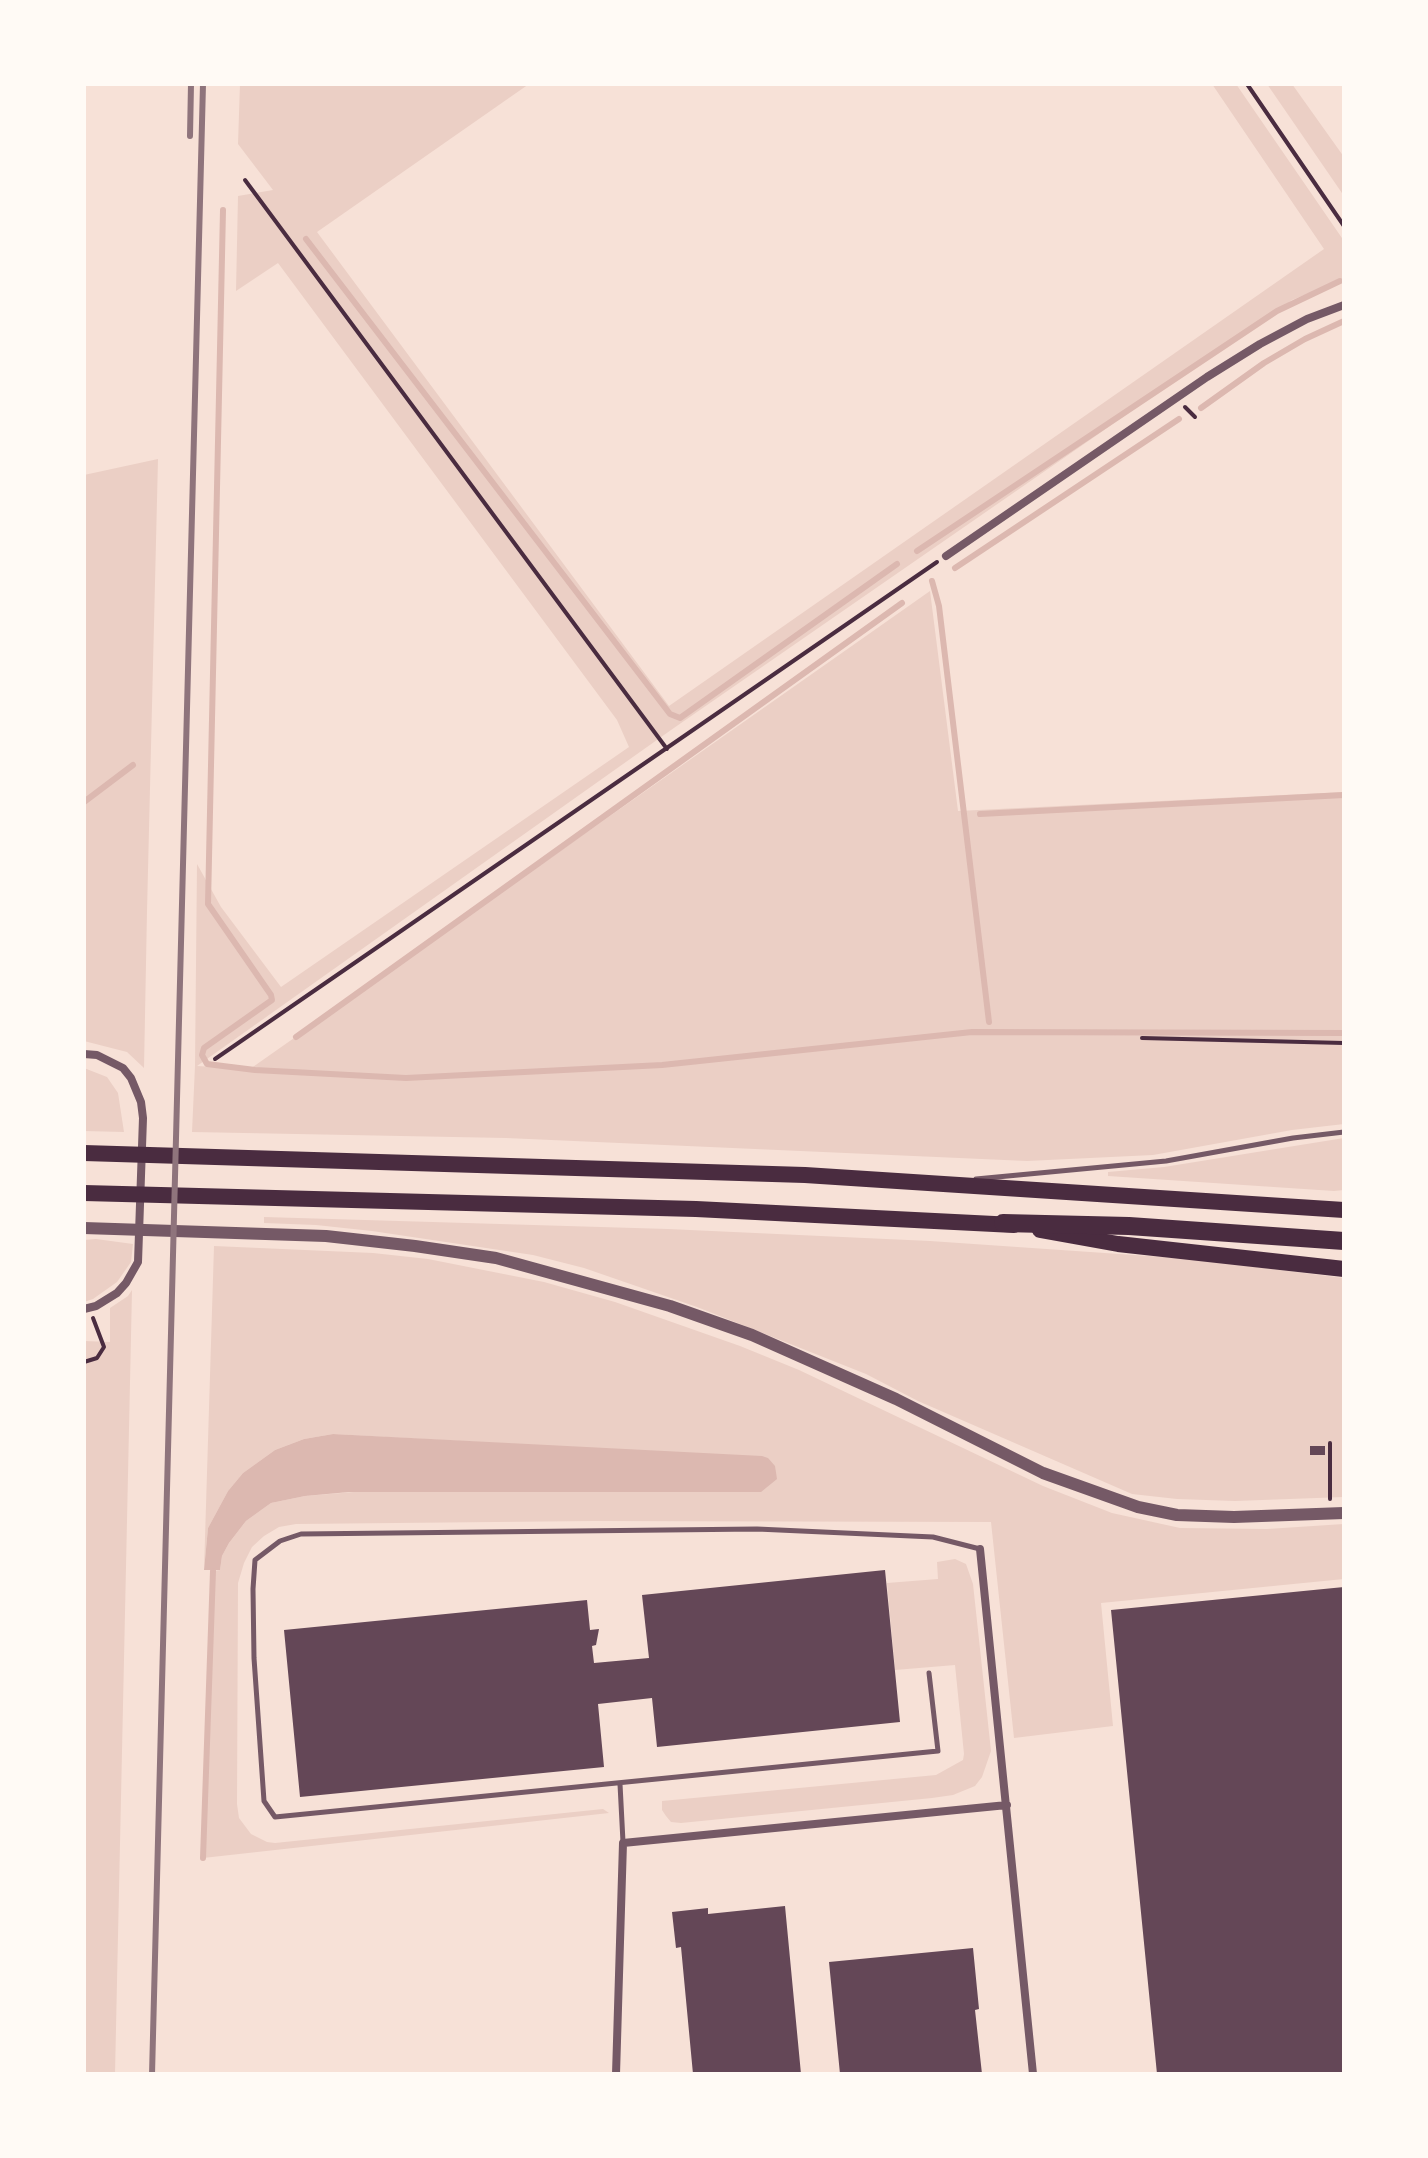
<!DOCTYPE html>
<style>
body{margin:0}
#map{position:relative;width:1428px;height:2158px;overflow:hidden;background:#f7e1d7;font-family:"Source Serif 4",serif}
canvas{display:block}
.frame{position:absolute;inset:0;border:86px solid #fffaf5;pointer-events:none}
</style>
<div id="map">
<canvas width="1428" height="2158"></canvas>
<div class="frame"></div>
</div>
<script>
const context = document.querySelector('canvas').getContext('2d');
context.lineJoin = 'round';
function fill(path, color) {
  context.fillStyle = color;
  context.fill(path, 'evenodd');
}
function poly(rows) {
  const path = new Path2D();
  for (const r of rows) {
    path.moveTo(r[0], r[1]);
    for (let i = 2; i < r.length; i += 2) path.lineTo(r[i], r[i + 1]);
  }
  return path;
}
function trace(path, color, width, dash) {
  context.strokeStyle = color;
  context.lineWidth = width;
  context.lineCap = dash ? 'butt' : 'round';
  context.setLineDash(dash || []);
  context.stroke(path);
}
const green = poly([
 [240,84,529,84,317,232,669,706,1324,249,1212,84,1236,84,1344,241,1344,279,1292,300,671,730,197,1066,250,1069,930,591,958,811,1344,792,1344,1124,1292,1130,1153,1155,1027,1161,506,1138,192,1132,195,1066,197,864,221,907,281,987,629,747,617,720,278,263,236,291,238,196,273,190,238,144],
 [1267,84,1292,84,1344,157,1344,196],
 [158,459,147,911,144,1068,127,1052,84,1041,84,475],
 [84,1068,107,1077,118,1093,124,1132,84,1131],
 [1344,1138,1344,1190,1334,1191,1108,1176,1108,1172,1164,1167],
 [264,1217,668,1229,930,1241,1192,1259,1344,1278,1344,1497,1235,1501,1177,1499,1132,1494,918,1401,866,1374,697,1307,584,1268,533,1255,372,1231,316,1225,264,1223],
 [96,1239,133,1244,131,1262,117,1282,93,1299,84,1302,84,1240],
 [214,1246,373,1253,428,1259,544,1282,615,1302,740,1346,799,1370,1043,1486,1112,1513,1180,1528,1267,1529,1344,1524,1344,1579,1101,1603,1113,1726,1014,1738,991,1522,595,1521,296,1524,279,1527,264,1536,252,1547,244,1563,238,1583,237,1804,239,1818,251,1834,267,1842,275,1843,603,1809,609,1813,203,1858,213,1571,220,1570,222,1556,229,1543,246,1521,271,1503,305,1496,768,1458,333,1434,304,1439,275,1450,243,1473,228,1491,208,1528,204,1570],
 [132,1290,115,2074,84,2074,84,1341,110,1342,110,1308,128,1296],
 [955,1559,966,1564,973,1584,991,1751,982,1777,975,1786,953,1795,932,1798,681,1823,671,1822,666,1816,662,1810,662,1801,936,1775,963,1760,964,1754,955,1665,895,1670,887,1583,938,1579,937,1562]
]);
const water = poly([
 [333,1434,762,1456,768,1458,775,1466,777,1479,761,1492,349,1492,305,1496,271,1503,246,1521,229,1543,222,1556,220,1570,204,1570,208,1528,228,1491,243,1473,275,1450,304,1439]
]);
const stream = poly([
 [223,210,208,904,271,995,272,1000,204,1048,202,1055,207,1064,255,1070,406,1078,662,1065,972,1032,1344,1033],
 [306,239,670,714,680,718,897,564],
 [1201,408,1264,363,1305,339,1344,321],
 [917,551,1277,311,1340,281],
 [955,568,1179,419],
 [932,581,939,606,989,1022],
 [84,802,133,765],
 [980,814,1344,795],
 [296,1037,902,603],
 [203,1858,213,1571]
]);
const building = poly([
 [1310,1446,1325,1446,1325,1455,1310,1455],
 [885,1570,900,1722,657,1747,652,1698,598,1704,604,1767,300,1797,284,1630,587,1600,590,1630,599,1629,596,1645,592,1646,594,1663,649,1658,642,1595],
 [1344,1587,1344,2074,1157,2074,1111,1610],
 [785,1906,801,2074,693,2074,681,1947,676,1948,672,1912,708,1908,708,1914],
 [973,1948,979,2009,975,2010,982,2074,840,2074,829,1962]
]);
const path = poly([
 [1247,84,1344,226],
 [245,180,667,749],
 [1185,407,1195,417],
 [1142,1038,1344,1043],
 [215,1059,937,562],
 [84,1362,97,1358,104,1347,93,1318],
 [1330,1443,1330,1499]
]);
const service = poly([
 [976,1179,1166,1161,1293,1138,1344,1132],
 [929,1673,938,1751,275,1817,264,1801,254,1658,253,1589,255,1560,280,1541,301,1534,757,1529,933,1537,980,1549],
 [620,1784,623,1842]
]);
const minor = poly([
 [946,556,1207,377,1260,344,1307,319,1344,305],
 [84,1054,97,1055,123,1068,131,1078,141,1102,143,1118,138,1262,126,1283,117,1293,96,1306,84,1309],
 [980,1549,1033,2074],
 [616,2074,623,1843,1007,1805]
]);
const tertiary = poly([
 [84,1228,326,1236,415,1246,496,1258,670,1306,752,1335,896,1399,1043,1473,1138,1507,1177,1515,1234,1517,1344,1513]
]);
const trunk = poly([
 [84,1153,805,1175,1344,1210],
 [84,1193,696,1209,1014,1225],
 [1040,1230,1118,1244,1344,1269]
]);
const motorway = poly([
 [1003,1223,1129,1226,1344,1241]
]);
const rail = poly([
 [190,136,191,84],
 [152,2074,203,84]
]);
fill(green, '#ebcfc5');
fill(water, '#dcb8b0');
trace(stream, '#dcb8b0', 6);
fill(building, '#644757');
trace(path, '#4a2c40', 4);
trace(service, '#755966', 5);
trace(minor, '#755966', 8);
trace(tertiary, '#755966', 12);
trace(trunk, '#4a2c40', 16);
trace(motorway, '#4a2c40', 18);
trace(rail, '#8f747c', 6);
</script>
